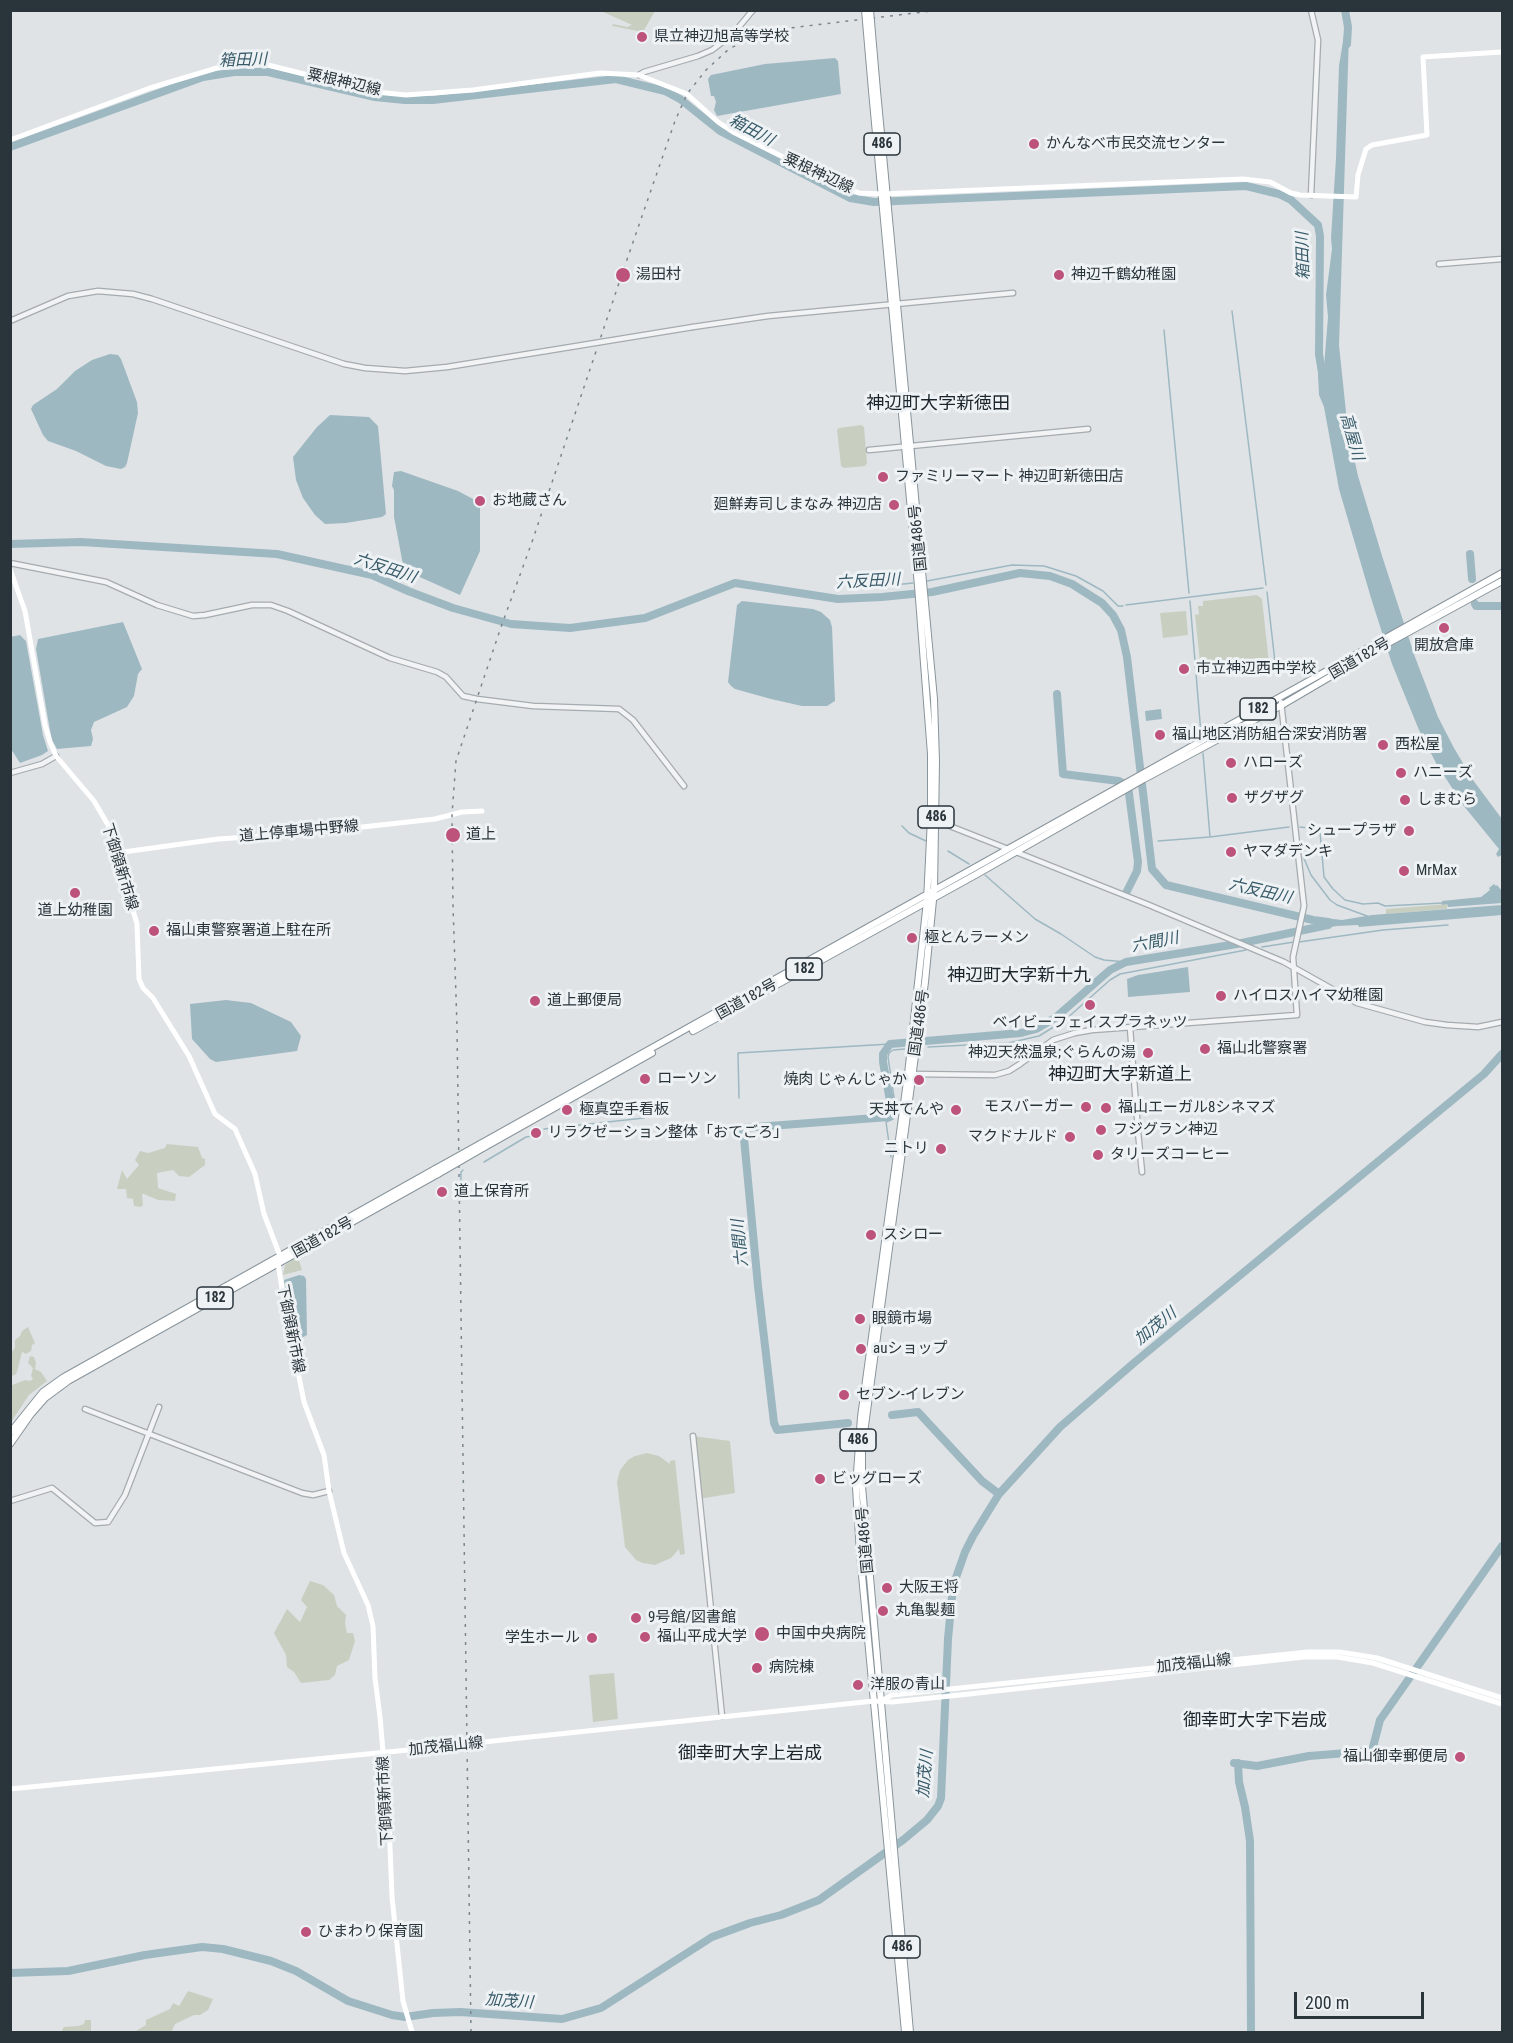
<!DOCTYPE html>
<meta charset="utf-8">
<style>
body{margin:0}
#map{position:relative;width:1513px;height:2043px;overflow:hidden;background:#dfe3e6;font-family:"Roboto Condensed",sans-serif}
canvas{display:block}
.frame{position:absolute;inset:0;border:12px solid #2a343b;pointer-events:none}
.scale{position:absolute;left:1294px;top:1992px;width:130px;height:27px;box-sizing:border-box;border:3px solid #2a343b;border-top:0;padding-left:8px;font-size:18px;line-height:21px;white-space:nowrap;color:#2a343b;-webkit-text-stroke:4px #eef2f4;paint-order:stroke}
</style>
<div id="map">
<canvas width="1513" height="2043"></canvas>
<div class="frame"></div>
<div class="scale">200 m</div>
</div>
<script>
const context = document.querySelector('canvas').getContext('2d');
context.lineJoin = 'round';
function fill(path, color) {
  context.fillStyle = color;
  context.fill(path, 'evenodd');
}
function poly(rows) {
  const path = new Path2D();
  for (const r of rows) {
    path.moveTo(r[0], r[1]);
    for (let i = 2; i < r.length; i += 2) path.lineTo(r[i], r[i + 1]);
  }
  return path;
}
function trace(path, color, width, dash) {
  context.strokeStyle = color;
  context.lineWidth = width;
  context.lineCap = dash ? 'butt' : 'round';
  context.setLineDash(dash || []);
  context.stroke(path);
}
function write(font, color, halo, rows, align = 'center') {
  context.font = font + ' "Roboto Condensed","Noto Sans JP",sans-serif';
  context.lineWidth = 6;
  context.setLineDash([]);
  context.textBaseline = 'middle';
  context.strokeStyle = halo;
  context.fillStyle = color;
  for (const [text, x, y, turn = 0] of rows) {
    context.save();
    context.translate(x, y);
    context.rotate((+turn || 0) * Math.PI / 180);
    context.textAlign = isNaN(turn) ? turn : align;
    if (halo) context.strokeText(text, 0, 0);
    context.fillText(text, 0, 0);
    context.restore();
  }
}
const green = poly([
 [601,11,655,11,643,32,612,26,613,24,627,27,632,25],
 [861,425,864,427,867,463,865,466,844,468,841,466,837,430,839,428],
 [1257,595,1262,599,1269,663,1201,671,1195,615,1199,614,1198,606,1203,606,1203,601],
 [1186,611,1188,635,1163,638,1160,613],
 [1447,904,1447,909,1386,914,1386,909],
 [167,1144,198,1147,202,1158,205,1159,205,1165,189,1177,179,1176,173,1170,157,1173,158,1188,176,1194,175,1201,158,1200,144,1194,142,1194,143,1205,141,1207,134,1206,133,1199,127,1198,126,1189,117,1189,122,1170,127,1179,139,1165,135,1160,140,1151,148,1153,165,1148],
 [298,1257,302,1270,283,1275,285,1265],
 [28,1327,35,1343,32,1345,31,1351,26,1354,22,1352,17,1372,15,1375,11,1376,11,1353,15,1348,15,1340,20,1336,22,1331],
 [30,1356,34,1357,36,1363,35,1369,41,1372,47,1381,29,1395,11,1422,11,1384,12,1385,25,1380,30,1381,33,1379,31,1376,33,1368,28,1363],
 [693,1436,730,1441,735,1493,699,1499],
 [647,1453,659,1456,670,1464,670,1461,675,1460,685,1554,680,1555,679,1549,671,1558,655,1565,643,1563,636,1560,625,1547,617,1482,620,1470,628,1460,635,1456],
 [310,1581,323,1585,334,1595,337,1606,346,1615,345,1623,347,1633,353,1633,355,1641,349,1660,337,1666,335,1675,329,1680,301,1683,294,1672,287,1667,286,1655,274,1633,287,1609,300,1622,307,1607,301,1600],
 [614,1673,618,1719,593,1722,589,1675],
 [188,1991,213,1999,208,2010,200,2015,194,2015,175,2024,172,2031,134,2032,146,2025,146,2020,170,2009,173,2003,179,2006],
 [85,2020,91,2020,91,2032,61,2032,64,2027,78,2026,84,2024]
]);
const water = poly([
 [1344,35,1349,35,1339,345,1348,431,1358,476,1383,559,1415,657,1438,717,1454,748,1473,780,1502,819,1502,855,1498,857,1496,854,1499,849,1463,805,1436,763,1419,730,1392,664,1371,598,1339,489,1324,407,1319,395,1318,375,1324,367,1328,317,1326,295,1332,249,1331,238,1336,158,1339,66],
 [835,58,838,61,841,94,717,116,714,110,716,102,714,96,711,96,708,79,711,75,765,64],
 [110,354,118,355,121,359,137,402,138,413,127,463,125,467,121,469,106,466,76,451,48,441,43,435,31,409,33,405,57,389,75,371,92,360],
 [330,415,369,417,378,426,386,514,382,517,346,523,325,524,315,515,303,498,296,480,293,457,317,427],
 [401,471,458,491,473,499,480,508,480,551,460,595,404,570,394,517,394,490,392,486,394,472],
 [742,601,813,609,821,612,830,620,832,627,835,701,827,706,802,706,771,699,735,689,731,686,728,682,737,605],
 [123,622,142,669,138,674,134,696,127,707,94,722,91,730,93,739,91,746,57,749,52,740,49,725,36,649,38,639],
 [20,635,26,641,43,735,48,751,42,755,20,763,11,749,10,637],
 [1161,709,1162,719,1146,721,1145,711],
 [1494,884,1496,886,1497,885,1502,891,1502,903,1448,907,1447,904,1442,905,1442,901,1481,897,1490,890,1489,888],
 [1502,905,1502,915,1359,927,1358,925,1337,926,1319,929,1317,917,1342,920,1372,915],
 [1188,967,1190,992,1128,997,1127,979,1138,975],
 [226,1000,251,1003,291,1022,301,1036,297,1051,216,1062,210,1059,192,1039,190,1004],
 [299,1275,304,1276,306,1279,307,1335,294,1342,284,1280]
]);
const stream = poly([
 [1232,311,1266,585],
 [1164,330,1189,593],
 [927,581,1012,565,1044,566,1076,576,1103,591,1118,606,1123,606],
 [884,586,913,583],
 [1267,592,1275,662],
 [1190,601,1201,734],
 [1126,605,1263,588],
 [1203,753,1210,837,1289,827],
 [902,826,909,833,926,841],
 [1300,827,1317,829,1320,832,1324,877,1333,889,1345,900,1363,904,1378,903,1385,906,1443,903],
 [1158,841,1210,837],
 [1135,843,1137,843],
 [948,851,969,864],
 [1303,856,1311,875,1330,900,1337,905,1367,916],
 [985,875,1035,919,1061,934,1095,957,1104,960,1126,962],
 [1299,942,1383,930,1448,925],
 [1262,947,1294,942],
 [928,1047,1008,1043,1039,1036,1065,1020,1110,980,1120,974,1246,950],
 [739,1098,738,1053,890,1044],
 [896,1111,888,1057,889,1053,893,1050,905,1049],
 [544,1129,644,1118],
 [891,1157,886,1122,893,1119],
 [484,1162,526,1137,539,1135],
 [461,1185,461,1172,463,1170]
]);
const river = poly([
 [1345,10,1348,27,1347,44],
 [10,147,203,77,234,72,268,72,375,97,405,100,433,100,616,79,665,91,680,99,720,131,850,198,874,202,1246,186,1279,194,1291,200,1318,225,1320,236,1319,354,1323,379],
 [10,544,81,542,277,554,372,575,408,591,453,608,511,624,570,628,645,618,735,583,838,599,882,597,932,592,1020,573,1050,576,1072,584,1102,603,1113,615,1121,630,1127,657,1152,869,1166,885,1313,920,1328,922],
 [1470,554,1472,579],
 [1475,604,1476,606,1502,606],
 [1057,694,1063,774,1119,781,1128,786,1138,862,1137,871,1126,893],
 [892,1112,883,1062,883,1054,890,1044,1021,1033,1036,1029,1055,1018,1110,970,1126,962,1237,944,1328,925],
 [892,1415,918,1412,982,1481,999,1494],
 [848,1423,777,1430,774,1423,758,1286,743,1128,889,1117],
 [1234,1763,1257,1766,1309,1756,1372,1751,1380,1720,1502,1546],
 [1238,1763,1239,1782,1245,1807,1250,1841,1251,2032],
 [10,1973,68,1971,145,1955,202,1947,223,1949,271,1961,296,1971,348,2001,392,2015,405,2017,433,2013,460,2012,562,2019,601,2008,712,1937,750,1923,781,1915,819,1900,903,1840,927,1820,938,1806,941,1798,948,1639,953,1586,965,1552,973,1536,999,1494,1060,1427,1135,1362,1484,1074,1502,1054]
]);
const tertiary = poly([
 [639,75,644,72,698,56,712,50,733,34,753,10],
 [1311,195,1318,40,1311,10],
 [1439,264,1502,259],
 [10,321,68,296,98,291,133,294,152,299,344,364,365,368,405,371,447,367,546,351],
 [693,327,768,316,1013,293],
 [869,450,1088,429],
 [10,563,106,582,157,605,193,616,205,615,252,605,271,605,288,611,390,658,437,672,446,677,463,696,477,699,533,706,619,709,633,720,684,786],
 [10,773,42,764,56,756],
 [932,819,1008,849],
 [1016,852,1149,905,1284,962,1357,1003,1425,1022,1447,1025,1478,1027,1502,1022],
 [1130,1028,1138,1130],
 [910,1074,995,1075,1009,1071,1020,1064,1053,1040,1075,1033,1092,1030,1297,1015,1293,957,1304,906,1281,702],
 [1138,1132,1142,1172],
 [85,1409,302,1493,313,1495,329,1491],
 [693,1436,722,1716],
 [10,1501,52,1488,95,1523,108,1522,125,1495,159,1407]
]);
const secondary = poly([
 [10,140,150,88,217,68,264,64,376,92,406,95,473,90,600,73,639,75,687,94,718,122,733,132,837,184,859,193,882,194,1243,179,1270,182,1291,193,1300,195,1356,197,1358,175,1366,149,1372,145,1427,135,1423,57,1502,52],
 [10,569,25,611,45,725,50,742,56,756,94,801,108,825,137,924,139,979,143,988,153,998,189,1056,215,1114,235,1129,255,1174,264,1214,280,1256,278,1263,284,1301,304,1402,324,1455,329,1491,344,1553,368,1605,373,1626,375,1678,380,1717,389,1822,392,1897,403,2001,412,2032],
 [116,853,218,839,308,833,435,819,462,812,482,811],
 [883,1700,892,1695,1308,1652,1340,1652,1377,1658,1502,1698],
 [511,1739,874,1701,892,1702,960,1695,1304,1657,1337,1657,1373,1663,1502,1704],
 [10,1789,439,1747]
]);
const trunk = poly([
 [872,91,918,586,931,754,931,818,927,901,908,1074,861,1417,856,1487,860,1554,905,2032],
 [877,91,934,699,936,761,934,890,925,982,862,1448,862,1486,910,2032],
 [693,1031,977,874,1144,779,1282,705,1379,648,1502,581],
 [480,1144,1502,573],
 [483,1148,652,1053],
 [10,1433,43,1392,64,1377,435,1169],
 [10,1444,31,1414,45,1398,68,1381,438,1174]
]);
const rail = poly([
 [471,2032,457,1027,453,905,452,814,456,761,501,627,532,542,622,274,675,121,687,94,706,70,729,49,754,36,773,30,940,10]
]);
const tertiaryBridge = poly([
 [546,351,693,327]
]);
const secondaryBridge = poly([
 [439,1747,511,1739]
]);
const trunkBridge = poly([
 [865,10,872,91],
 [870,10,877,91],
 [435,1169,480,1144],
 [438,1174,483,1148]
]);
const markers = [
 [642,37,6,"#bd527b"],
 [1034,144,6,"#bd527b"],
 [623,275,8,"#bd527b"],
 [1059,275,6,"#bd527b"],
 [883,477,6,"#bd527b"],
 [480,501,6,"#bd527b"],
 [894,505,6,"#bd527b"],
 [1444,628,6,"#bd527b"],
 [1184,669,6,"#bd527b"],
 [1160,735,6,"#bd527b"],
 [1383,745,6,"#bd527b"],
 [1231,763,6,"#bd527b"],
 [1401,773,6,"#bd527b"],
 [1232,798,6,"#bd527b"],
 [1405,800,6,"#bd527b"],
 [1409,831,6,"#bd527b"],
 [453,835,8,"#bd527b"],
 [1231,852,6,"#bd527b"],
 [1404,871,6,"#bd527b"],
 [75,893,6,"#bd527b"],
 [154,931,6,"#bd527b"],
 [912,938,6,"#bd527b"],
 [1221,996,6,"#bd527b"],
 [535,1001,6,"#bd527b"],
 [1090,1005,6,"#bd527b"],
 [1205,1049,6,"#bd527b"],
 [1148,1053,6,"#bd527b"],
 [645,1079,6,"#bd527b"],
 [919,1080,6,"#bd527b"],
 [1086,1107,6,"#bd527b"],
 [1106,1108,6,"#bd527b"],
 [567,1110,6,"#bd527b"],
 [956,1110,6,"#bd527b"],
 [1101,1130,6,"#bd527b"],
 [536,1133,6,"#bd527b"],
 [1070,1137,6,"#bd527b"],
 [941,1149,6,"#bd527b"],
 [1098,1155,6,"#bd527b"],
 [442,1192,6,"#bd527b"],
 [871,1235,6,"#bd527b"],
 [860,1319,6,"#bd527b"],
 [861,1349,6,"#bd527b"],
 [844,1395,6,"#bd527b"],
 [820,1479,6,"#bd527b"],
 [887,1588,6,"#bd527b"],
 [883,1611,6,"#bd527b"],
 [636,1618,6,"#bd527b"],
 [762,1634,8,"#bd527b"],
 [645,1637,6,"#bd527b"],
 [592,1638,6,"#bd527b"],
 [757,1668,6,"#bd527b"],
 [858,1685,6,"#bd527b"],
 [1460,1757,6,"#bd527b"],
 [306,1932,6,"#bd527b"]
];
const shields = [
 [882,144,36],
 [1258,709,36],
 [936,817,36],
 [804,969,36],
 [215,1298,36],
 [858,1440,36],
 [902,1947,36]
];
const shieldNames = [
 ["486",882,144],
 ["182",1258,709],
 ["486",936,817],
 ["182",804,969],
 ["182",215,1298],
 ["486",858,1440],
 ["486",902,1947]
];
const poiNames = [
 ["県立神辺旭高等学校",654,37],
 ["かんなべ市民交流センター",1046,144],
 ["湯田村",636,275],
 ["神辺千鶴幼稚園",1071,275],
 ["ファミリーマート 神辺町新徳田店",895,477],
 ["お地蔵さん",492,501],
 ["廻鮮寿司しまなみ 神辺店",882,505,"right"],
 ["開放倉庫",1444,646,"center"],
 ["市立神辺西中学校",1196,669],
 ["福山地区消防組合深安消防署",1172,735],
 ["西松屋",1395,745],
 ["ハローズ",1243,763],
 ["ハニーズ",1413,773],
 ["ザグザグ",1244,798],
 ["しまむら",1417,800],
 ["シュープラザ",1397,831,"right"],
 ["道上",466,835],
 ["ヤマダデンキ",1243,852],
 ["MrMax",1416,871],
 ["道上幼稚園",75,911,"center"],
 ["福山東警察署道上駐在所",166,931],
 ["極とんラーメン",924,938],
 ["ハイロスハイマ幼稚園",1233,996],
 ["道上郵便局",547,1001],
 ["ベイビーフェイスプラネッツ",1090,1023,"center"],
 ["福山北警察署",1217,1049],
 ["神辺天然温泉;ぐらんの湯",1136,1053,"right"],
 ["ローソン",657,1079],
 ["焼肉 じゃんじゃか",907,1080,"right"],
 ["モスバーガー",1074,1107,"right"],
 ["福山エーガル8シネマズ",1118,1108],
 ["極真空手看板",579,1110],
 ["天丼てんや",944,1110,"right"],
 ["フジグラン神辺",1113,1130],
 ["リラクゼーション整体「おてごろ」",548,1133],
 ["マクドナルド",1058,1137,"right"],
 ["ニトリ",929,1149,"right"],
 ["タリーズコーヒー",1110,1155],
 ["道上保育所",454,1192],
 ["スシロー",883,1235],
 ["眼鏡市場",872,1319],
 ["auショップ",873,1349],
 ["セブン-イレブン",856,1395],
 ["ビッグローズ",832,1479],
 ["大阪王将",899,1588],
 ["丸亀製麺",895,1611],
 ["9号館/図書館",648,1618],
 ["中国中央病院",776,1634],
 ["福山平成大学",657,1637],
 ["学生ホール",580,1638,"right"],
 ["病院棟",769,1668],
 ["洋服の青山",870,1685],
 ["福山御幸郵便局",1448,1757,"right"],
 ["ひまわり保育園",318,1932]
];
const streetNames = [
 ["粟根神辺線",344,83,13],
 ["粟根神辺線",818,174,25],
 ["国道486号",919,538,-96],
 ["国道182号",1360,659,-30],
 ["道上停車場中野線",299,832,-5],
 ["下御領新市線",119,867,73],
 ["国道182号",747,1000,-29],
 ["国道486号",920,1023,-82],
 ["国道182号",323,1238,-29],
 ["下御領新市線",290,1329,79],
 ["国道486号",866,1540,-95],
 ["加茂福山線",1194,1664,-6],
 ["加茂福山線",446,1747,-6],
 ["下御領新市線",386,1801,-93]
];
const waterNames = [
 ["箱田川",243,61,-2],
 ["箱田川",751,131,28],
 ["箱田川",1304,256,-92],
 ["高屋川",1351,437,74],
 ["六反田川",385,569,18],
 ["六反田川",868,582,-3],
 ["六反田川",1260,892,13],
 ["六間川",1155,943,-11],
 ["六間川",741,1243,-96],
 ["加茂川",1156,1327,-39],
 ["加茂川",926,1774,-85],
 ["加茂川",509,2002,4]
];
const quarterNames = [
 ["神辺町大字新徳田",938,404],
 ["神辺町大字新十九",1019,976],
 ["神辺町大字新道上",1120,1075],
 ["御幸町大字下岩成",1255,1721],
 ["御幸町大字上岩成",750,1754]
];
fill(green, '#c8cfc1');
fill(water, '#9eb8c2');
trace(stream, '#9eb8c2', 1.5);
trace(river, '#9eb8c2', 8);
trace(tertiary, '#a5abaf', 7);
trace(trunk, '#88949b', 8);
trace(tertiary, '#f1f3f5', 4.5);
trace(secondary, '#fff', 5);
trace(trunk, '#fff', 6);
trace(rail, '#7a868e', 1.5, [3, 6]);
trace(tertiaryBridge, '#a5abaf', 7, []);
trace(trunkBridge, '#88949b', 8, []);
trace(tertiaryBridge, '#f1f3f5', 4.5);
trace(secondaryBridge, '#fff', 5);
trace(trunkBridge, '#fff', 6);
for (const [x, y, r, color] of markers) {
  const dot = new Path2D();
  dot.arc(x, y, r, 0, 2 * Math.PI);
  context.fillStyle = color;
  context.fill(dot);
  trace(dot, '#eef2f4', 2);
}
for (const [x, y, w] of shields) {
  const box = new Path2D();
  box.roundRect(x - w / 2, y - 11, w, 22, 4.5);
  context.fillStyle = '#eef2f4';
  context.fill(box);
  trace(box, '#2a343b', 1.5);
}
write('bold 14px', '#2a343b', null, shieldNames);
write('15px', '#2a343b', '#eef2f4', poiNames, 'left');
write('15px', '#2a343b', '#eef2f4', streetNames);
write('italic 16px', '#395b6a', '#eef2f4', waterNames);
write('18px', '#1c252c', '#eef2f4', quarterNames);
</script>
